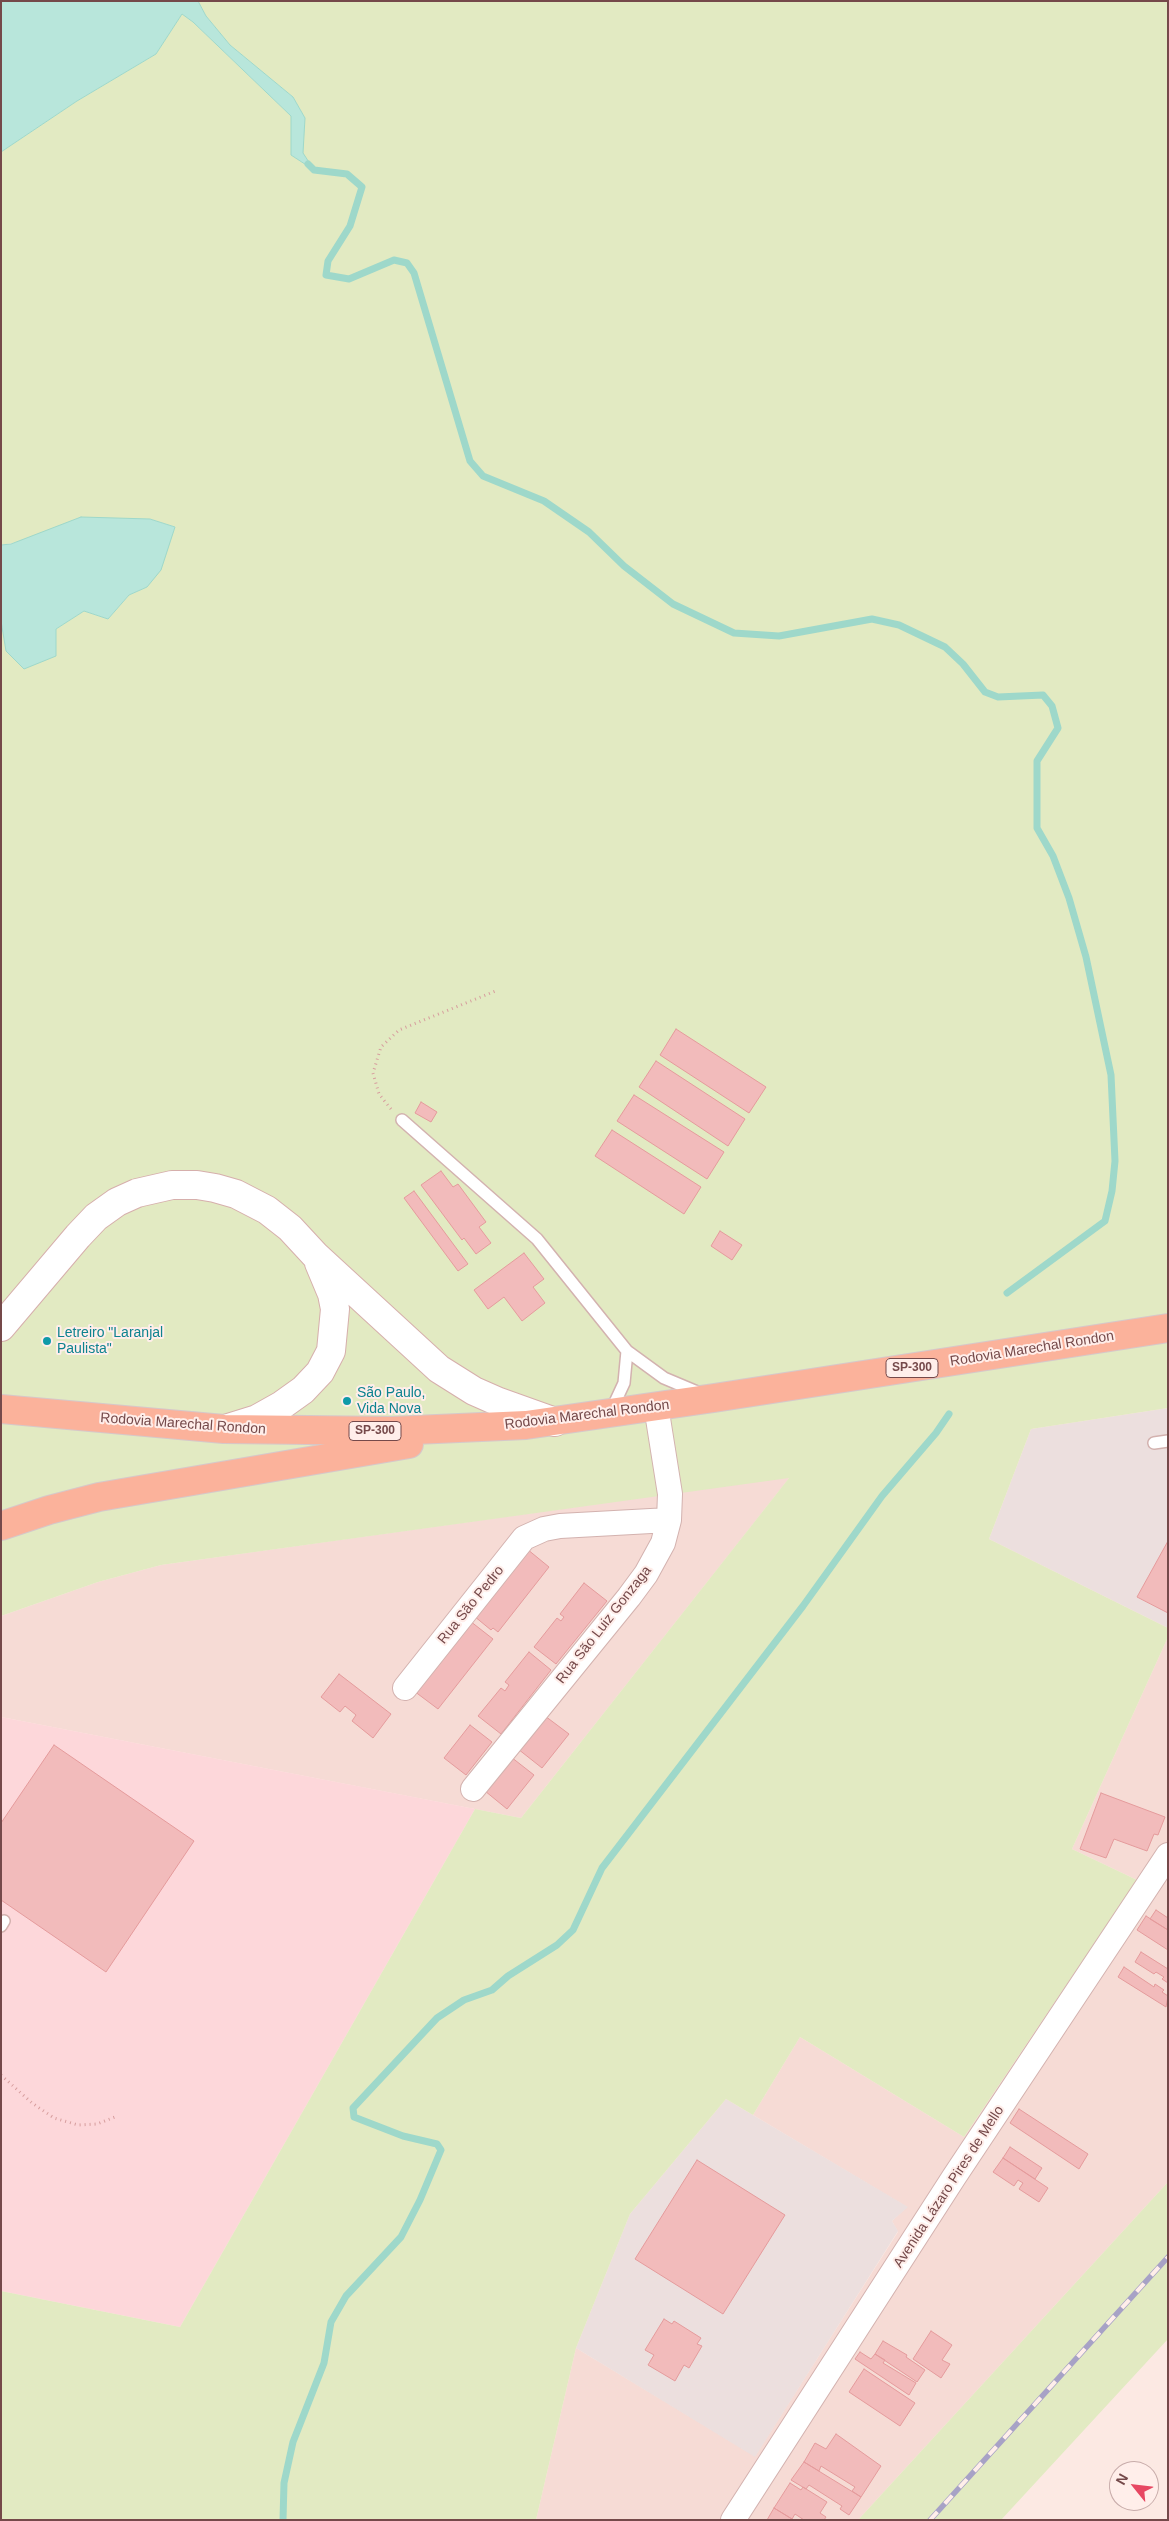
<!DOCTYPE html>
<meta charset="utf-8">
<style>
body{margin:0}
#map{position:relative;width:1169px;height:2521px;overflow:hidden;background:#fce9e3;font-family:Helvetica,sans-serif}
canvas{display:block}
.frame{position:absolute;inset:0;border:2px solid #75494a;pointer-events:none}
.north{position:absolute;left:1109px;top:2461px;width:50px;height:50px;box-sizing:border-box;background:#ffeeea;border:1px solid #c8acaa;border-radius:50%;rotate:299deg;font-size:14px;font-weight:700;line-height:20px;text-align:center;color:#75494a}
.north::after{content:'';display:block;margin:auto;width:18px;height:22px;background:#e74762;clip-path:polygon(50% 0,100% 100%,50% 72%,0 100%)}
</style>
<div id="map">
<canvas width="1169" height="2521"></canvas>
<div class="frame"></div>
<div class="north">N</div>
</div>
<script>
const context = document.querySelector('canvas').getContext('2d');
context.lineJoin = 'round';
function fill(path, color) {
  context.fillStyle = color;
  context.fill(path, 'evenodd');
}
function poly(rows) {
  const path = new Path2D();
  for (const r of rows) {
    path.moveTo(r[0], r[1]);
    for (let i = 2; i < r.length; i += 2) path.lineTo(r[i], r[i + 1]);
  }
  return path;
}
function trace(path, color, width, dash) {
  context.strokeStyle = color;
  context.lineWidth = width;
  context.lineCap = dash ? 'butt' : 'round';
  context.setLineDash(dash || []);
  context.stroke(path);
}
function write(font, color, halo, rows, align = 'center') {
  context.font = font + ' Helvetica,sans-serif';
  context.lineWidth = 4;
  context.setLineDash([]);
  context.textBaseline = 'middle';
  context.strokeStyle = halo;
  context.fillStyle = color;
  for (const [text, x, y, turn = 0] of rows) {
    context.save();
    context.translate(x, y);
    context.rotate((+turn || 0) * Math.PI / 180);
    context.textAlign = isNaN(turn) ? turn : align;
    if (halo) context.strokeText(text, 0, 0);
    context.fillText(text, 0, 0);
    context.restore();
  }
}
const residential = poly([
 [790,1477,521,1818,1,1717,1,1616,98,1582,161,1565],
 [1168,1637,1168,2182,858,2520,536,2520,576,2348,755,2456,898,2232,892,2221,907,2207,753,2115,800,2037,964,2137,1137,1880,1072,1849]
]);
const commercial = poly([
 [1,1717,475,1809,180,2327,1,2291]
]);
const industrial = poly([
 [1168,1408,1168,1628,989,1539,1031,1429],
 [726,2099,908,2207,892,2221,898,2231,755,2457,576,2348,630,2214]
]);
const green = poly([
 [198,1,1168,1,1168,1408,1031,1429,989,1539,1168,1628,1168,1637,1072,1849,1137,1880,964,2137,800,2037,753,2115,726,2099,630,2214,576,2348,536,2520,1,2520,1,2291,180,2327,475,1809,521,1818,789,1478,161,1565,98,1582,1,1616,1,621,6,651,56,629,84,611,108,619,129,595,147,587,175,527,150,519,1,545,1,152,77,101,156,54,182,14,193,22,291,116,291,155,313,168,302,153,305,118,293,97,230,45,206,16],
 [1168,2182,1168,2339,1001,2520,858,2520]
]);
const water = poly([
 [1,1,198,1,206,16,230,45,293,97,305,118,303,153,314,170,291,155,291,116,193,22,182,14,156,54,77,101,1,152,1,1],
 [81,517,150,519,175,527,161,570,147,587,129,595,108,619,84,611,56,629,56,656,24,669,6,651,1,621,1,545,11,544,81,517]
]);
const stream = poly([
 [308,164,314,170,347,174,362,187,350,226,328,261,326,275,349,279,394,260,407,263,414,273,470,461,483,476,544,501,589,532,624,566,673,604,734,633,779,636,872,619,899,625,945,647,963,664,985,692,998,697,1043,695,1052,706,1058,728,1037,761,1037,828,1053,856,1069,898,1086,957,1111,1075,1115,1161,1112,1191,1105,1221,1007,1293],
 [283,2520,284,2483,293,2442,324,2363,331,2322,346,2296,401,2237,420,2200,441,2150,437,2144,403,2136,354,2117,353,2108,437,2018,464,2000,492,1990,508,1976,557,1945,573,1930,602,1868,803,1606,882,1496,936,1433,949,1414]
]);
const building = poly([
 [676,1029,766,1087,749,1113,660,1055,676,1029],
 [656,1061,745,1119,728,1146,639,1087,656,1061],
 [634,1095,724,1152,707,1179,617,1121,634,1095],
 [421,1102,437,1112,431,1122,415,1113,421,1102],
 [612,1130,701,1187,684,1214,595,1156,612,1130],
 [441,1171,453,1187,458,1184,486,1222,479,1227,491,1243,476,1254,464,1238,462,1240,421,1185,441,1171],
 [414,1191,468,1264,458,1271,404,1198,414,1191],
 [720,1231,742,1245,732,1260,711,1246,720,1231],
 [524,1253,544,1279,533,1287,545,1303,522,1321,504,1297,488,1309,474,1290,524,1253],
 [1168,1541,1168,1613,1137,1597,1168,1541],
 [527,1549,549,1567,498,1632,493,1628,491,1630,474,1616,527,1549],
 [584,1583,607,1601,556,1664,534,1647,557,1618,561,1621,564,1617,560,1614,584,1583],
 [470,1621,493,1639,438,1709,414,1691,470,1621],
 [529,1652,551,1670,501,1734,478,1716,501,1688,505,1691,509,1685,505,1682,529,1652],
 [339,1674,391,1714,373,1738,352,1721,356,1715,345,1706,340,1712,321,1697,339,1674],
 [545,1716,569,1734,542,1768,518,1749,545,1716],
 [470,1725,492,1742,466,1775,444,1758,470,1725],
 [54,1745,194,1841,106,1972,1,1900,1,1823,54,1745],
 [511,1757,534,1775,507,1809,485,1791,511,1757],
 [1101,1793,1165,1817,1158,1835,1154,1834,1147,1851,1114,1839,1106,1858,1080,1849,1101,1793],
 [1156,1910,1168,1918,1168,1930,1150,1919,1156,1910],
 [1146,1916,1168,1930,1168,1950,1137,1930,1146,1916],
 [1141,1952,1168,1969,1168,1983,1162,1979,1164,1977,1156,1972,1154,1974,1135,1962,1141,1952],
 [1124,1967,1154,1987,1155,1984,1164,1990,1162,1992,1168,1996,1166,2007,1118,1977,1124,1967],
 [1019,2109,1088,2154,1079,2169,1010,2123,1019,2109],
 [1010,2147,1042,2168,1035,2179,1003,2158,1010,2147],
 [1003,2158,1048,2188,1039,2202,1019,2189,1023,2183,1018,2180,1014,2186,993,2172,1003,2158],
 [697,2160,785,2215,723,2314,635,2259,697,2160],
 [664,2319,672,2324,674,2321,701,2338,697,2344,702,2346,689,2368,684,2365,675,2381,648,2365,654,2355,645,2350,664,2319],
 [931,2331,952,2345,942,2360,950,2364,941,2378,913,2359,931,2331],
 [883,2341,907,2355,906,2357,925,2370,917,2382,875,2354,883,2341],
 [860,2352,871,2359,875,2354,885,2360,883,2363,916,2383,909,2395,855,2359,860,2352],
 [864,2369,915,2403,900,2426,849,2392,864,2369],
 [836,2434,881,2466,861,2497,852,2491,855,2487,821,2466,819,2471,804,2462,815,2443,826,2449,836,2434],
 [804,2462,861,2497,849,2515,840,2509,842,2506,809,2485,806,2489,791,2480,804,2462],
 [790,2483,801,2490,803,2487,827,2502,820,2513,826,2517,824,2520,804,2520,795,2514,792,2519,774,2508,790,2483],
 [774,2508,792,2519,794,2520,767,2520,774,2508]
]);
const path = poly([
 [391,1109,379,1094,373,1073,381,1047,399,1030,498,990],
 [1,2075,32,2103,54,2118,78,2125,97,2124,115,2117]
]);
const service = poly([
 [402,1120,537,1239,627,1351,664,1378,702,1394],
 [611,1411,624,1383,627,1351],
 [1154,1443,1168,1441],
 [1,1926,4,1921]
]);
const minor = poly([
 [405,1688,524,1538,544,1529,560,1526,669,1520],
 [473,1789,629,1597,646,1574,663,1543,669,1520,670,1494,656,1406],
 [733,2520,954,2177,1168,1855]
]);
const secondary = poly([
 [1,1327,78,1236,96,1217,117,1202,137,1193,172,1185,197,1185,215,1188,236,1194,267,1210,290,1228,315,1255,439,1369,474,1391,499,1402,555,1422],
 [228,1428,257,1419,282,1405,303,1390,320,1372,331,1351,335,1309,332,1294,319,1263]
]);
const primary = poly([
 [1,1409,224,1429,392,1431,526,1425,714,1398,1168,1328],
 [1,1526,49,1510,99,1497,409,1444]
]);
const rail = poly([
 [930,2520,1168,2257]
]);
const markers = [
 [47,1341,5,"#0f9aa8"],
 [347,1401,5,"#0f9aa8"]
];
const shields = [
 [912,1368,52],
 [375,1431,52]
];
const shieldNames = [
 ["SP-300",912,1368],
 ["SP-300",375,1431]
];
const cultureNames = [
 ["Letreiro \"Laranjal",57,1333],
 ["Paulista\"",57,1349],
 ["São Paulo,",357,1393],
 ["Vida Nova",357,1409]
];
const streetNames = [
 ["Rodovia Marechal Rondon",1032,1349,-9],
 ["Rodovia Marechal Rondon",587,1415,-7],
 ["Rodovia Marechal Rondon",183,1424,4],
 ["Rua São Pedro",471,1605,-51],
 ["Rua São Luiz Gonzaga",604,1625,-52],
 ["Avenida Lázaro Pires de Mello",949,2187,-57]
];
fill(residential, '#f6dbd5');
fill(commercial, '#fdd7da');
fill(industrial, '#ecdfde');
fill(green, '#e2eac2');
fill(water, '#b8e6db');
trace(water, '#9ed8ca', 1);
trace(stream, '#9ed8ca', 7);
fill(building, '#f2bbbb');
trace(building, '#e59b9c', 1);
trace(service, '#d3b2af', 14);
trace(minor, '#d3b2af', 26);
trace(secondary, '#d6afac', 30);
trace(primary, '#d6c8c9', 30);
trace(path, '#d79e9e', 3, [1, 4]);
trace(service, '#fff', 11);
trace(minor, '#fff', 24);
trace(secondary, '#fff', 28);
trace(primary, '#fbb29b', 28);
trace(rail, '#a7a2c6', 5.5);
trace(rail, '#ffeeea', 4, [11]);
for (const [x, y, r, color] of markers) {
  const dot = new Path2D();
  dot.arc(x, y, r, 0, 2 * Math.PI);
  context.fillStyle = color;
  context.fill(dot);
  trace(dot, '#ffeeea', 2);
}
for (const [x, y, w] of shields) {
  const box = new Path2D();
  box.roundRect(x - w / 2, y - 9.5, w, 19, 4);
  context.fillStyle = '#ffeeea';
  context.fill(box);
  trace(box, '#75494a', 1);
}
write('bold 12px', '#75494a', null, shieldNames);
write('14px', '#0d838f', '#ffeeea', cultureNames, 'left');
write('14px', '#75494a', '#ffeeea', streetNames);
</script>
